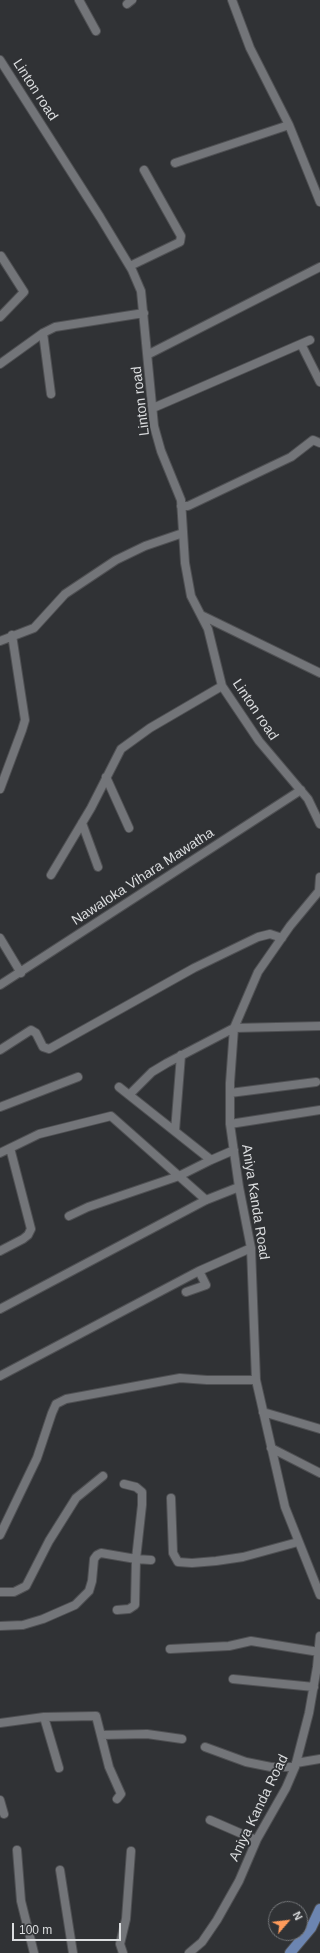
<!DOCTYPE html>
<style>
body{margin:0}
#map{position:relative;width:320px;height:1953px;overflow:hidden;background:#303235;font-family:Arial,sans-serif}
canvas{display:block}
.north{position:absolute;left:268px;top:1901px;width:40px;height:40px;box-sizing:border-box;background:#303235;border:1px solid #747679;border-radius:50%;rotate:62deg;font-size:11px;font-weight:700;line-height:16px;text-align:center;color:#dbdddf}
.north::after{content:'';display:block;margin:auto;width:14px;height:18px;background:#ff9b5b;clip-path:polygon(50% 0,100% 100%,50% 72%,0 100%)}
.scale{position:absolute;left:12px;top:1923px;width:109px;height:18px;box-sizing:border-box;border:2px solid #dbdddf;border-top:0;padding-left:5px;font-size:12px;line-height:14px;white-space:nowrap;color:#dbdddf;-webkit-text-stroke:3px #303235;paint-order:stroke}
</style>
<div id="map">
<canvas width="320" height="1953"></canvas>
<div class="north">N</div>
<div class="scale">100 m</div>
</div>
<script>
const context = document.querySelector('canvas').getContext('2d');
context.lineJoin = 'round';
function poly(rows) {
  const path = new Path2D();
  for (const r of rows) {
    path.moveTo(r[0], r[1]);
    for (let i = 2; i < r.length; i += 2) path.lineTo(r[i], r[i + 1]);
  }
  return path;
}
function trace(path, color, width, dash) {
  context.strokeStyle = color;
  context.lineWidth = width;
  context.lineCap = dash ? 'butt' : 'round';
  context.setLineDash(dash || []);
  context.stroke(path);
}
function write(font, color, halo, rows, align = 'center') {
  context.font = font + ' Arial,sans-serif';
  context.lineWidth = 4;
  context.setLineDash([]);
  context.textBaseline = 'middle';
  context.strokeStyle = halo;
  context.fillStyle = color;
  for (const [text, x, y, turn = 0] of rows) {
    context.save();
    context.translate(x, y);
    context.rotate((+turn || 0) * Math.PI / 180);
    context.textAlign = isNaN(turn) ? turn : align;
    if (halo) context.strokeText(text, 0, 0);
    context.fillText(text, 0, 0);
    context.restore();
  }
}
const minor = poly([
 [79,0,96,31],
 [232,0,250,48,289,125,320,202],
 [127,4,132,0],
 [0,60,100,217,132,270,141,291,154,426,161,451,181,500,185,563,191,596,208,629,222,686,259,741,308,799,320,824],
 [175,163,289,125],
 [130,266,180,242,181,236,144,170],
 [0,317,24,292,1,256],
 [43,333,51,394],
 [301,344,320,382],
 [149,354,320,267],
 [0,364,43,333,55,327,144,313],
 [153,408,310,340],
 [181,506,188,506,291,457,313,440,320,443],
 [201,615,320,673],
 [0,641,34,628,65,594,116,560,145,546,183,533],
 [106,777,129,828],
 [0,789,22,730,25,720,12,635],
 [82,823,98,867],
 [51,875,91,808,121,749,150,728,222,686],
 [320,877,319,891,290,926,258,972,234,1028,230,1083,230,1124,239,1187,251,1248,256,1380,285,1507,320,1595],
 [0,938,21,973],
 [0,985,301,790],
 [0,1050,31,1030,36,1033,43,1047,49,1049,194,968,258,937,270,934,282,938],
 [119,1087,211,1160,234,1150],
 [230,1093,316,1082],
 [129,1095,152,1072,167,1063,234,1028,320,1026],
 [0,1107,78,1077],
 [230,1124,320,1110],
 [175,1131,181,1055],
 [0,1153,39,1134,111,1116,206,1200],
 [69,1216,88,1207,179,1176,211,1160],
 [0,1251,23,1239,28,1235,31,1229,10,1148],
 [186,1292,206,1285,199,1271],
 [0,1309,206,1200,239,1187],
 [0,1376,199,1271,251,1248],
 [263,1412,320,1429],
 [271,1448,320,1473],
 [171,1498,173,1553,178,1562,192,1563,216,1561,243,1557,298,1542],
 [0,1535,37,1458,52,1413,56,1404,66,1399,180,1378,207,1380,256,1380],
 [0,1592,14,1592,26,1586,49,1541,76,1498,103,1476],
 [117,1610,129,1609,135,1605,136,1559,142,1505,142,1492,136,1487,124,1484],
 [0,1626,23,1625,43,1619,75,1605,89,1591,92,1581,94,1559,97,1555,101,1553,136,1559,151,1560],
 [170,1649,229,1646,251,1641,319,1652],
 [233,1679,314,1687],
 [44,1717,59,1768],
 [0,1723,44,1717,96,1716,109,1767,121,1794,117,1799],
 [101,1735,147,1734,182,1739],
 [205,1747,246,1762,271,1767,295,1767],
 [296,1763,320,1759],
 [0,1800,4,1814],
 [210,1820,256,1840],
 [17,1850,21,1901,34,1953],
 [60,1870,73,1953],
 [123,1953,120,1944,126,1919,131,1851],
 [189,1953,202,1942,217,1920,239,1881,257,1839,286,1788,295,1767,309,1713,317,1667,320,1636]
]);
const major = poly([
 [290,1953,311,1928,320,1909]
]);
const streetNames = [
 ["Linton road",35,90,57],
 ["Linton road",141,401,-97],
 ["Linton road",255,710,56],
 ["Nawaloka Vihara Mawatha",143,877,-33],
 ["Aniya Kanda Road",255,1202,81],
 ["Aniya Kanda Road",259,1808,-64]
];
trace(minor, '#4f5053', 10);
trace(major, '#4f5053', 12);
trace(minor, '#737579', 8);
trace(major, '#6c85b1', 10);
write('14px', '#dbdddf', '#303235', streetNames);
</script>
